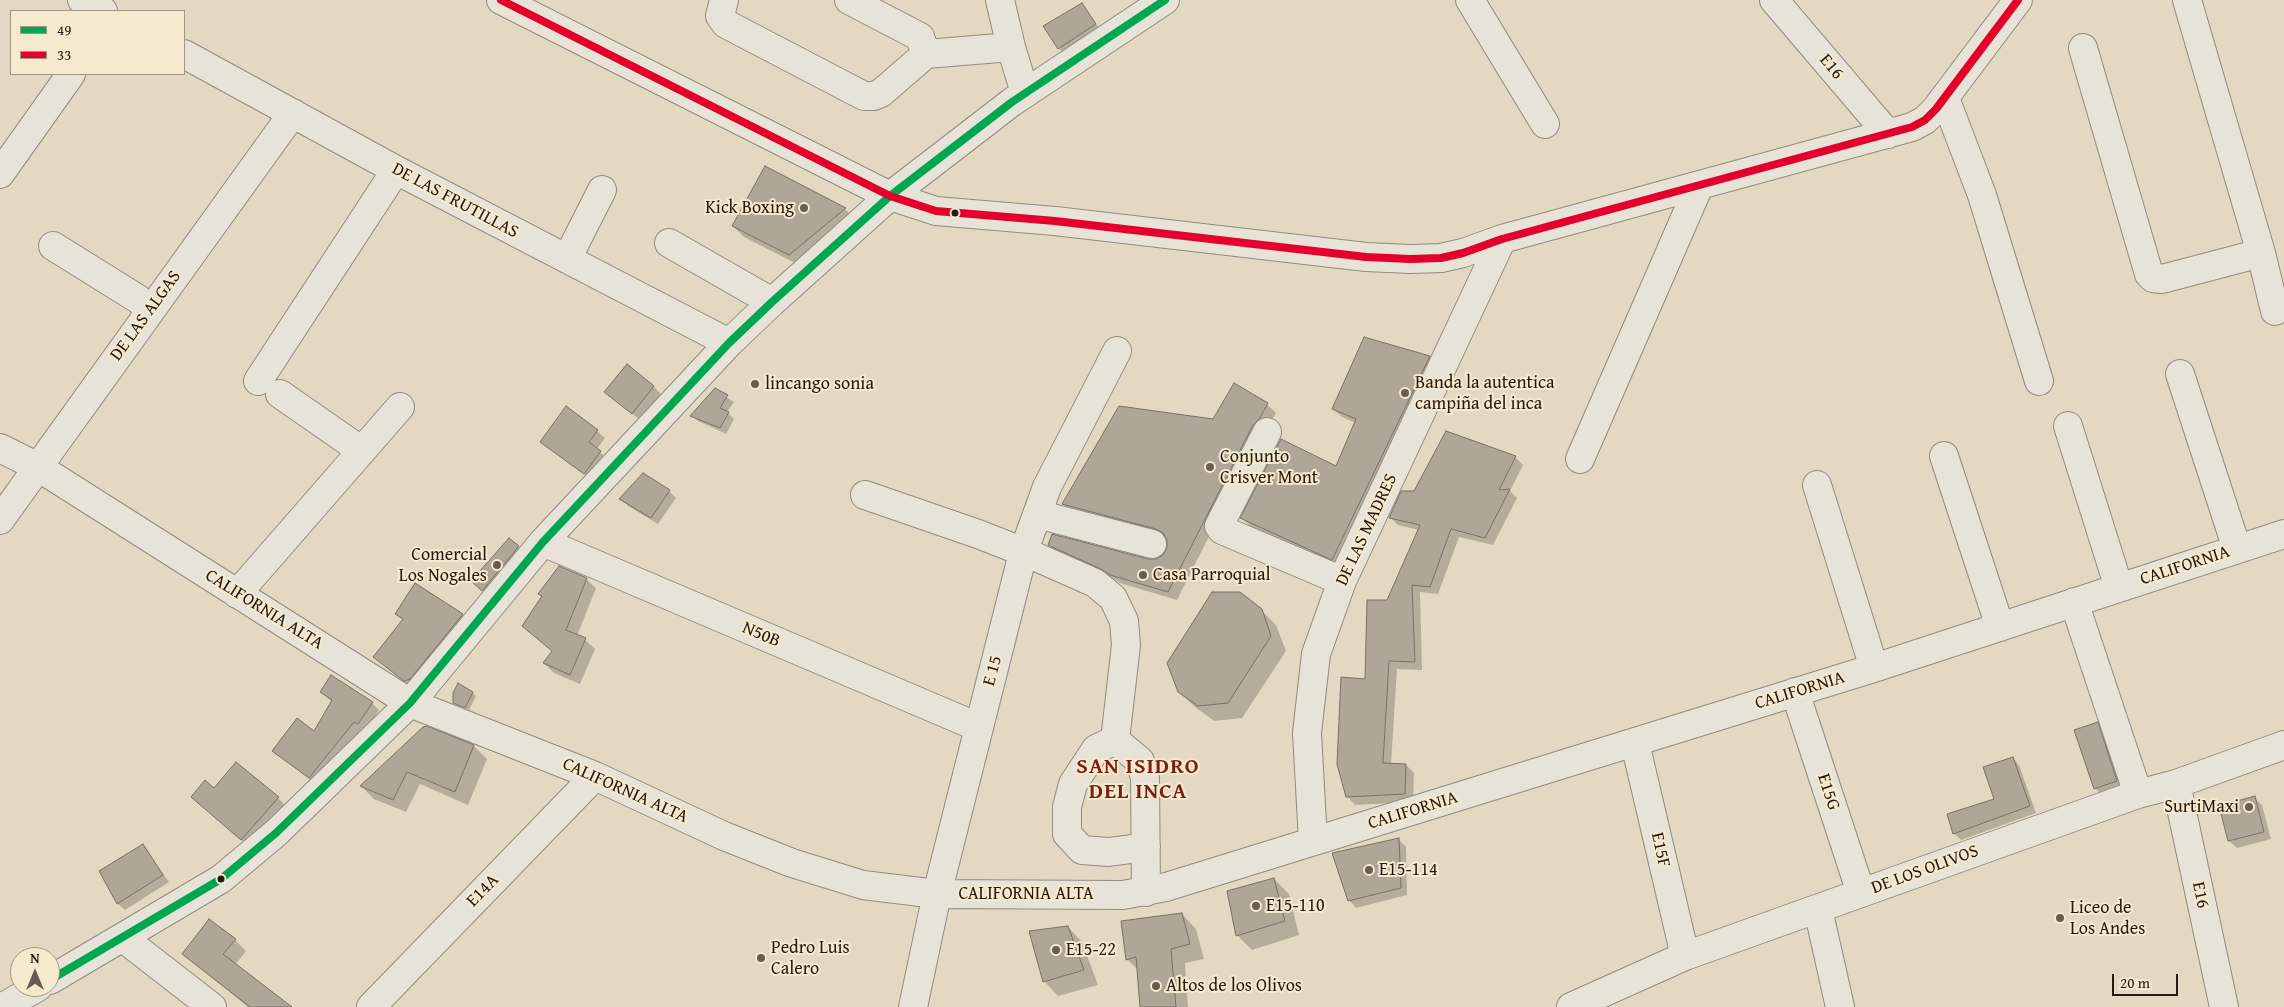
<!DOCTYPE html>
<meta charset="utf-8">
<style>
body{margin:0}
#map{position:relative;width:2284px;height:1007px;overflow:hidden;background:#e3d9c2;font-family:"Gentium Book Plus",serif}
canvas{display:block}
.legend{position:absolute;left:10px;top:10px;width:175px;height:65px;box-sizing:border-box;background:#f6eace;border:1px solid #a29783;margin:0;padding:6px 9px;list-style:none;font-size:15px;color:#251a13}
.legend li{display:flex;align-items:center;gap:10px;height:25px}
.legend b{width:25px;border:1px solid #a29783}
.north{position:absolute;left:10px;top:947px;width:50px;height:50px;box-sizing:border-box;background:#f6eace;border:1px solid #a29783;border-radius:50%;rotate:0deg;font-size:14px;font-weight:700;line-height:20px;text-align:center;color:#251a13}
.north::after{content:'';display:block;margin:auto;width:18px;height:22px;background:#685d50;clip-path:polygon(50% 0,100% 100%,50% 72%,0 100%)}
.scale{position:absolute;left:2112px;top:974px;width:66px;height:22px;box-sizing:border-box;border:2px solid #251a13;border-top:0;padding-left:6px;font-size:15px;line-height:18px;white-space:nowrap;color:#251a13;-webkit-text-stroke:4px #f6eace;paint-order:stroke}
</style>
<div id="map">
<canvas width="2284" height="1007"></canvas>
<ul class="legend">
<li><b style="height:6px;background:#00a651"></b>49</li>
<li><b style="height:6px;background:#e4002b"></b>33</li>
</ul>
<div class="north">N</div>
<div class="scale">20 m</div>
</div>
<script>
const context = document.querySelector('canvas').getContext('2d');
context.lineJoin = 'round';
function fill(path, color) {
  context.fillStyle = color;
  context.fill(path, 'evenodd');
}
function poly(rows) {
  const path = new Path2D();
  for (const r of rows) {
    path.moveTo(r[0], r[1]);
    for (let i = 2; i < r.length; i += 2) path.lineTo(r[i], r[i + 1]);
  }
  return path;
}
function trace(path, color, width, dash) {
  context.strokeStyle = color;
  context.lineWidth = width;
  context.lineCap = dash ? 'butt' : 'round';
  context.setLineDash(dash || []);
  context.stroke(path);
}
function write(font, color, halo, rows, align = 'center') {
  context.font = font + ' "Gentium Book Plus",serif';
  context.lineWidth = 4;
  context.setLineDash([]);
  context.textBaseline = 'middle';
  context.strokeStyle = halo;
  context.fillStyle = color;
  for (const [text, x, y, turn = 0] of rows) {
    context.save();
    context.translate(x, y);
    context.rotate((+turn || 0) * Math.PI / 180);
    context.textAlign = isNaN(turn) ? turn : align;
    if (halo) context.strokeText(text, 0, 0);
    context.fillText(text, 0, 0);
    context.restore();
  }
}
const shadow = poly([
 [1082,4,1102,32,1065,55,1059,48],
 [765,167,845,209,856,220,801,266,744,237,733,226],
 [1429,357,1438,365,1341,568,1251,527,1242,518,1337,468,1356,423,1342,417,1333,409],
 [654,387,661,394,640,420,606,392],
 [715,390,734,402,727,412,734,419,726,434,698,421,692,415],
 [1267,404,1276,413,1268,427,1261,433,1177,600,1120,583,1111,577,1058,553,1049,545,1148,560,1156,560,1164,556,1168,549,1166,537,1072,512,1063,504,1214,421],
 [597,431,605,438,597,449,607,459,592,480,541,442],
 [1515,457,1523,465,1510,491,1517,498,1493,545,1459,537,1438,594,1420,592,1422,670,1397,669,1391,764,1406,765,1414,773,1413,802,1355,805,1347,796,1366,680,1388,601,1419,530,1398,525,1390,517,1415,492],
 [669,491,676,498,658,524,628,506,621,498],
 [509,539,533,562,488,596,473,581],
 [586,579,596,588,577,636,585,640,595,649,580,684,554,673,544,663,553,652,542,597,539,594],
 [416,585,462,615,470,622,412,687,374,657,403,621,397,614],
 [1261,610,1276,625,1286,651,1242,718,1214,721,1195,707,1179,692],
 [321,692,372,703,379,710,366,731,362,728,317,785,274,751,315,732,332,702],
 [473,693,476,696,469,710,454,703],
 [2097,724,2105,731,2124,788,2102,795,2095,788],
 [427,728,474,746,487,759,468,805,420,784,406,812,374,799,361,786],
 [2013,758,2019,765,2036,813,1961,840,1954,833,1996,800],
 [214,790,278,798,285,805,249,847,192,797],
 [2254,798,2262,805,2271,839,2237,848,2229,841,2220,807],
 [1398,839,1406,847,1407,895,1356,908,1349,900],
 [143,846,169,882,125,910,118,904,100,872],
 [1274,879,1289,894,1299,935,1252,950,1238,936,1229,892],
 [1182,914,1196,929,1204,959,1185,963,1188,1007,1142,1007,1139,971,1127,959],
 [1068,927,1082,942,1098,985,1058,996,1044,981],
 [235,940,246,951,235,965,288,1007,248,1007,183,954]
]);
const building = poly([
 [1082,3,1096,24,1058,49,1043,26,1082,3],
 [765,166,846,208,789,255,732,226,765,166],
 [1364,337,1430,356,1332,560,1240,518,1281,439,1336,466,1356,419,1332,409,1364,337],
 [627,364,654,386,632,414,604,392,627,364],
 [1234,383,1268,403,1260,418,1253,425,1168,592,1110,575,1101,569,1048,545,1052,534,1148,559,1156,559,1163,555,1167,548,1167,540,1163,533,1156,529,1062,504,1119,406,1213,419,1234,383],
 [715,388,728,395,720,408,729,412,720,428,690,416,715,388],
 [566,406,598,430,589,442,601,451,584,474,540,442,566,406],
 [1446,431,1516,456,1499,490,1510,489,1485,538,1451,529,1430,587,1412,585,1415,662,1389,661,1383,763,1406,764,1405,794,1346,797,1337,764,1341,677,1365,679,1367,600,1387,600,1420,525,1389,518,1401,491,1414,491,1446,431],
 [643,473,670,490,651,518,619,499,643,473],
 [509,538,519,546,482,591,471,581,509,538],
 [559,566,587,578,566,630,586,638,570,675,543,663,552,651,522,626,542,596,538,594,559,566],
 [415,583,463,614,410,679,404,681,373,657,403,619,395,614,415,583],
 [1212,592,1240,592,1262,609,1271,636,1228,703,1198,706,1178,692,1167,663,1212,592],
 [331,675,373,702,358,724,354,722,309,778,272,751,297,718,314,731,332,700,320,692,331,675],
 [458,683,473,692,465,708,453,703,453,693,458,683],
 [2098,722,2117,781,2094,789,2074,730,2098,722],
 [427,726,474,745,455,792,407,772,393,800,360,786,423,727,427,726],
 [2013,757,2030,806,1953,834,1947,814,1994,799,1983,767,2013,757],
 [236,762,279,797,241,840,191,797,205,780,214,788,236,762],
 [2255,796,2264,832,2228,841,2219,806,2255,796],
 [1399,838,1401,888,1348,901,1332,853,1399,838],
 [143,844,163,875,117,904,99,871,143,844],
 [1274,878,1285,921,1236,936,1227,891,1274,878],
 [1182,913,1190,944,1171,949,1176,1007,1140,1007,1136,957,1126,960,1121,921,1182,913],
 [209,919,236,939,223,954,292,1007,250,1007,182,954,209,919],
 [1068,926,1084,970,1043,982,1029,931,1068,926]
]);
const minor = poly([
 [82,0,103,11],
 [501,0,890,196,936,211,1055,221,1366,257,1410,259,1441,258,1463,253,1502,239,1912,127,1925,120,1936,109,2018,0],
 [724,0,720,16,726,24,864,96,874,96,881,93,926,54,1011,47],
 [849,0,920,37,926,54],
 [1000,0,1011,47,1025,93],
 [1470,0,1545,124],
 [1774,0,1888,134],
 [2187,0,2261,253,2275,311],
 [2083,48,2149,274,2153,278,2162,279,2261,253],
 [184,54,396,170,729,343],
 [1945,98,1982,195,2039,381],
 [0,174,71,74],
 [669,243,772,302],
 [53,246,138,299,151,310],
 [567,259,602,190],
 [2180,374,2237,549],
 [258,381,396,170],
 [280,394,362,451],
 [2068,426,2119,588],
 [1267,432,1219,526,1222,530,1342,581],
 [0,448,38,467,410,703,595,776,724,836,792,863,863,885,937,894,1123,895,1166,887,1874,668,2284,534],
 [1944,456,2000,627],
 [1580,459,1699,186],
 [1817,485,1874,668],
 [865,495,978,534,1034,556,1095,583,1113,598,1124,621,1126,645,1115,740,1140,761,1145,778,1146,892],
 [1037,514,1152,544],
 [0,520,293,113],
 [543,542,978,727],
 [237,594,400,407],
 [2074,602,2138,794],
 [1795,692,1861,893],
 [1115,740,1096,749,1073,784,1067,807,1067,834,1082,850,1109,852,1146,847],
 [1635,743,1685,956],
 [2176,784,2224,1007],
 [1313,841,1307,733,1316,654,1342,581,1502,239],
 [1818,909,1840,1007],
 [123,938,212,1007],
 [50,980,221,879,276,833,410,703,543,542,729,343,772,302,890,196,1012,102,1165,0],
 [3,1007,38,987],
 [371,1007,595,776],
 [913,1007,937,894,1023,553,1047,487,1117,351],
 [1571,1007,1685,956,2138,794,2176,784,2284,745]
]);
const bus1 = poly([
 [50,980,221,879,276,833,410,703,543,542,729,343,772,302,890,196,1012,102,1165,0]
]);
const bus2 = poly([
 [501,0,890,196,936,211,1055,221,1366,257,1410,259,1441,258,1463,253,1502,239,1912,127,1925,120,1936,109,2018,0]
]);
const markers = [
 [804,208,5,"#685d50"],
 [955,213,4.5,"#251a13"],
 [755,384,5,"#685d50"],
 [1405,393,5,"#685d50"],
 [1210,467,5,"#685d50"],
 [497,565,5,"#685d50"],
 [1143,575,5,"#685d50"],
 [2249,807,5,"#685d50"],
 [1369,870,5,"#685d50"],
 [221,879,4.5,"#251a13"],
 [1256,906,5,"#685d50"],
 [2060,918,5,"#685d50"],
 [1056,950,5,"#685d50"],
 [761,958,5,"#685d50"],
 [1156,986,5,"#685d50"]
];
const streetNames = [
 ["E16",1831,67,50],
 ["DE LAS FRUTILLAS",455,201,28],
 ["DE LAS ALGAS",146,316,-54],
 ["DE LAS MADRES",1367,530,-65],
 ["CALIFORNIA",2185,566,-18],
 ["CALIFORNIA ALTA",264,610,32],
 ["N50B",761,635,23],
 ["E 15",993,671,-75],
 ["CALIFORNIA",1800,691,-17],
 ["CALIFORNIA ALTA",625,791,24],
 ["E15G",1828,792,72],
 ["CALIFORNIA",1413,811,-17],
 ["E15F",1660,850,77],
 ["DE LOS OLIVOS",1925,870,-20],
 ["E14A",483,891,-46],
 ["CALIFORNIA ALTA",1026,894],
 ["E16",2200,895,78]
];
const poiNames = [
 ["Kick Boxing",794,208,"right"],
 ["Banda la autentica",1415,383],
 ["campiña del inca",1415,404],
 ["lincango sonia",765,384],
 ["Conjunto",1220,457],
 ["Crisver Mont",1220,478],
 ["Comercial",487,555,"right"],
 ["Los Nogales",487,576,"right"],
 ["Casa Parroquial",1153,575],
 ["SurtiMaxi",2239,807,"right"],
 ["E15-114",1379,870],
 ["E15-110",1266,906],
 ["Liceo de",2070,908],
 ["Los Andes",2070,929],
 ["Pedro Luis",771,948],
 ["Calero",771,969],
 ["E15-22",1066,950],
 ["Altos de los Olivos",1166,986]
];
const districtNames = [
 ["SAN ISIDRO",1138,767],
 ["DEL INCA",1138,792]
];
fill(shadow, '#0003');
fill(building, '#aea697');
trace(building, '#777065', 1);
trace(minor, '#928a7d', 30);
trace(minor, '#e8e3d7', 28);
trace(bus1, '#00a651', 8);
trace(bus2, '#e4002b', 8);
for (const [x, y, r, color] of markers) {
  const dot = new Path2D();
  dot.arc(x, y, r, 0, 2 * Math.PI);
  context.fillStyle = color;
  context.fill(dot);
  trace(dot, '#f6eace', 2);
}
write('18px', '#251a13', '#f6eace', streetNames);
write('18px', '#251a13', '#f6eace', poiNames, 'left');
context.letterSpacing = '1px';
write('bold 22px', '#7a1f14', '#f6eace', districtNames);
context.letterSpacing = '0px';
</script>
